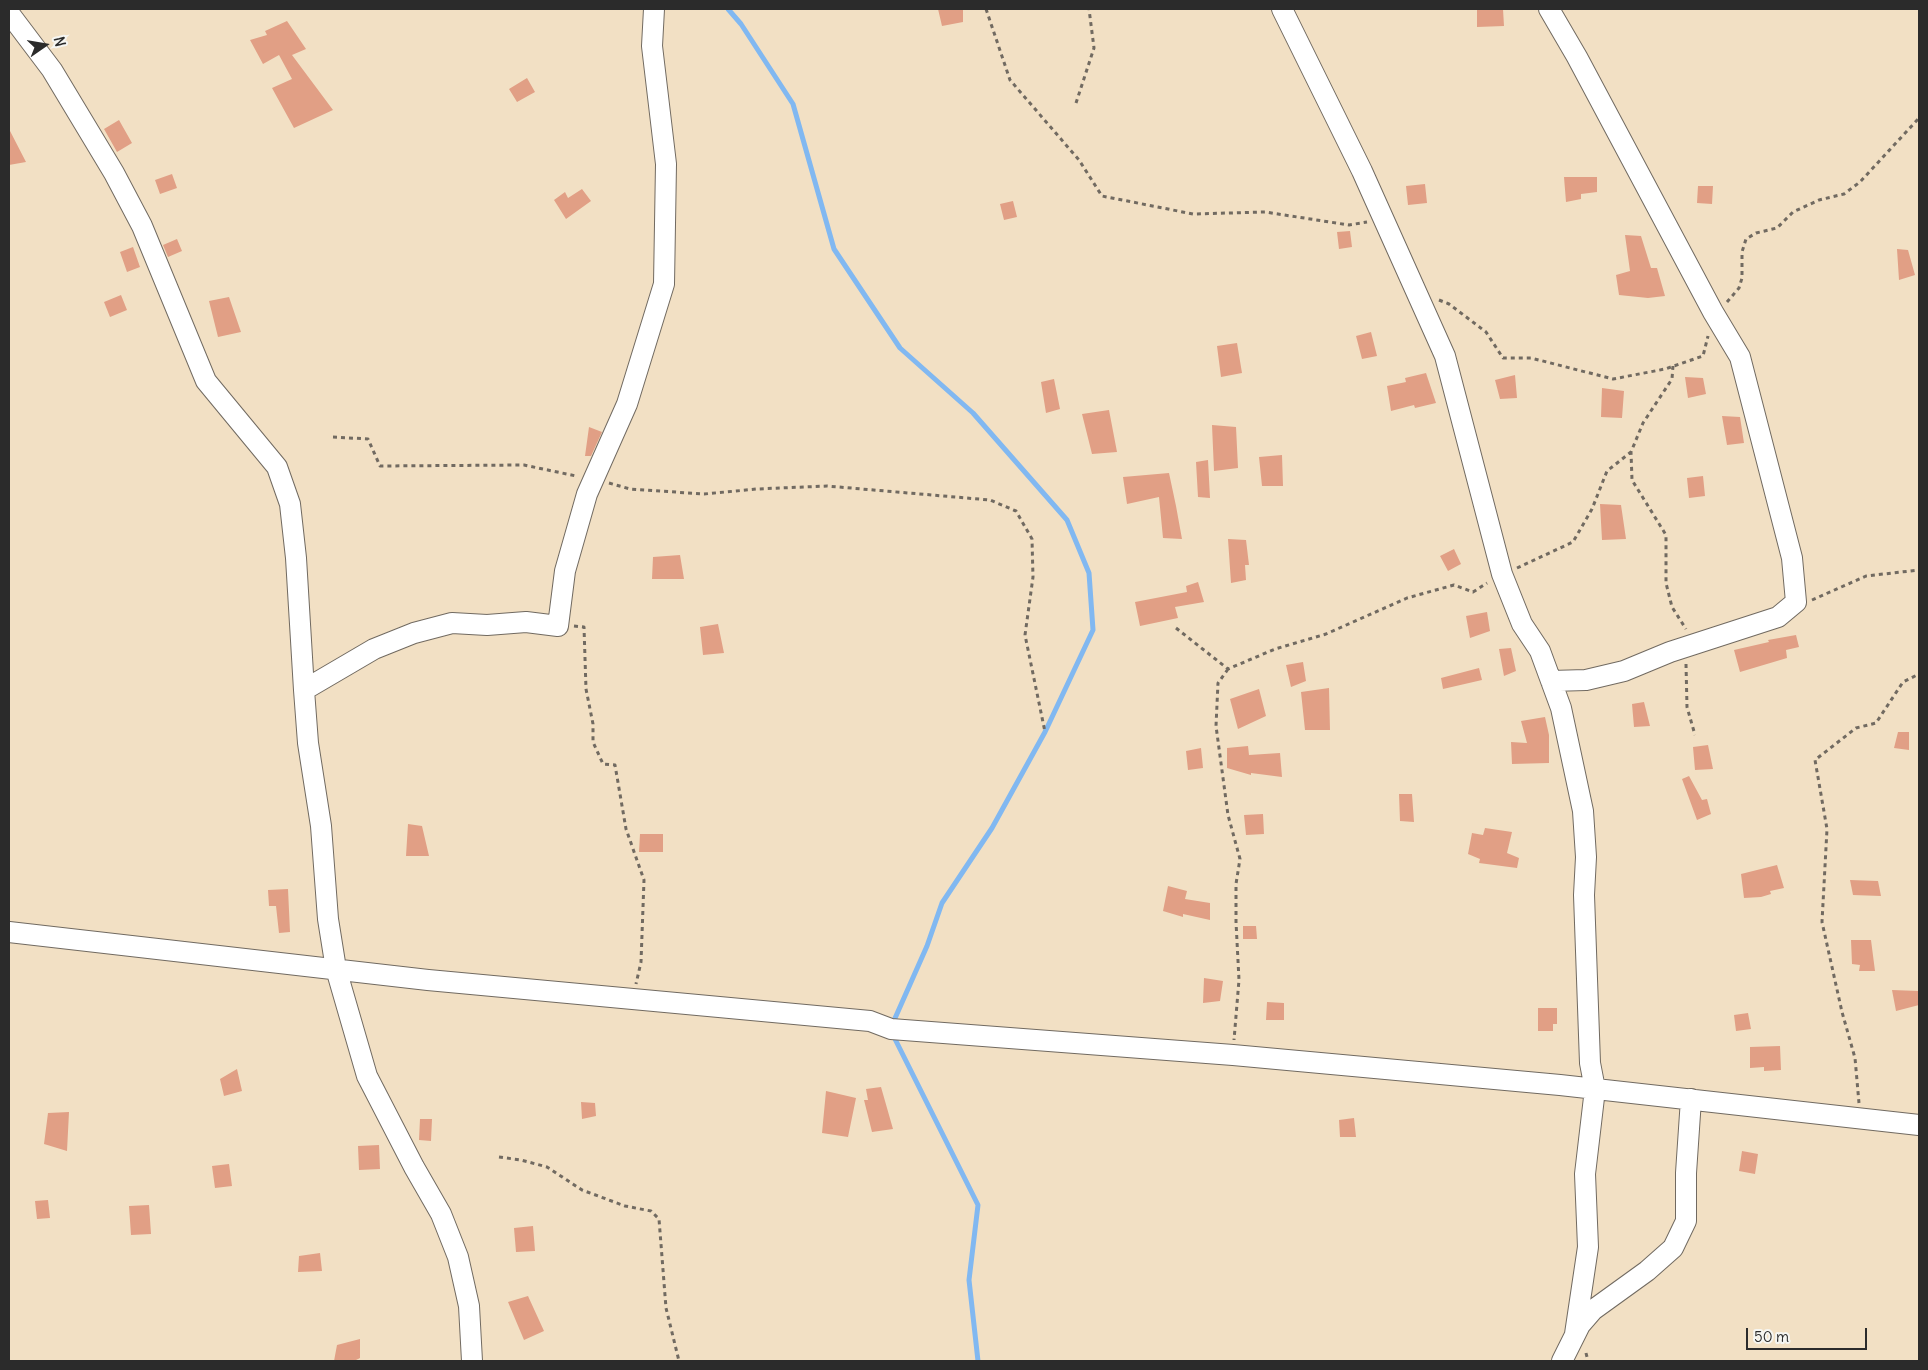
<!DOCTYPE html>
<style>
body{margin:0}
#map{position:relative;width:1928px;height:1370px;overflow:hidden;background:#f2e0c4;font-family:Delius,sans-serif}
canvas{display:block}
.frame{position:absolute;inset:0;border:10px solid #2b2b2b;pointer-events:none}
.north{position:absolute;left:20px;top:20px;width:50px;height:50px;-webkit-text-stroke:4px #f6f6f2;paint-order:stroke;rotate:77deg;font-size:14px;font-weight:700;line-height:20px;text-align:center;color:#2b2b2b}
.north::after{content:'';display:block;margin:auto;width:18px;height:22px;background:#2b2b2b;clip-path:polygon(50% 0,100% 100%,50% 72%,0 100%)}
.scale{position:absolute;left:1746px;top:1328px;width:121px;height:22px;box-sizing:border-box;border:2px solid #2b2b2b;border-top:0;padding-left:6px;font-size:15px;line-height:18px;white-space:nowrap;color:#2b2b2b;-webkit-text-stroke:4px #f6f6f2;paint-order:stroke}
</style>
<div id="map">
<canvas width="1928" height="1370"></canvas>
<div class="frame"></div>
<div class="north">N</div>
<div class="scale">50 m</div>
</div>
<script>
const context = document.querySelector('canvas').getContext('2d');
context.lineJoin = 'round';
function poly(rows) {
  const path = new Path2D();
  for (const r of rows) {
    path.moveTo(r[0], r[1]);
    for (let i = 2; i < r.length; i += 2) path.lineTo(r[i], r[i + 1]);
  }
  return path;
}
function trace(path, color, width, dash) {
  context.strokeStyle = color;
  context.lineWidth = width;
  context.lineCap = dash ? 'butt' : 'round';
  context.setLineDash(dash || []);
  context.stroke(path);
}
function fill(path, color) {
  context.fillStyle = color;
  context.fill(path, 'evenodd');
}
const stream = poly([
 [728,9,741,24,793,104,834,249,900,348,973,413,1067,520,1089,573,1093,630,1045,732,992,828,942,903,927,946,892,1025],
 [893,1035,978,1205,969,1280,978,1361]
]);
const building = poly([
 [938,9,963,9,963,22,942,26],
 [1477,9,1503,9,1504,26,1477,27],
 [287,21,306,49,292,55,333,110,294,128,272,88,292,79,279,55,263,64,250,40,267,35,265,31],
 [527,78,535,92,517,102,509,89],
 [119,120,132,143,117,152,104,129],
 [9,129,26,162,9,165],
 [172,174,177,188,160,194,155,180],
 [1564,177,1597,177,1597,192,1581,194,1581,199,1566,202],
 [1425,184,1427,203,1408,205,1406,186],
 [1698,186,1713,186,1712,204,1697,203],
 [582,189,591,201,566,219,554,200,565,192,568,198],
 [1013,201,1017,217,1004,220,1000,204],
 [1350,231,1352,247,1339,249,1337,232],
 [1625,235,1641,236,1651,268,1657,268,1665,296,1648,298,1619,295,1616,275,1630,271],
 [177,239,182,251,168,257,163,245],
 [133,247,140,267,127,272,120,252],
 [1897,249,1908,250,1915,275,1899,280],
 [121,295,127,310,110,317,104,302],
 [229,297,241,332,218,337,209,301],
 [1371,332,1377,356,1362,359,1356,336],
 [1237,343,1242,373,1221,377,1217,346],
 [1426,373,1436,403,1415,408,1414,405,1391,411,1387,386,1406,382,1405,378],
 [1515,375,1517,398,1500,399,1495,380],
 [1685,377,1703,378,1706,394,1688,398],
 [1054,379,1060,409,1046,413,1041,382],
 [1602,388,1624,391,1622,418,1601,417],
 [1109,410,1117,452,1092,454,1082,414],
 [1722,416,1740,417,1744,443,1727,445],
 [1212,425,1236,427,1238,468,1214,471],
 [589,427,602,432,591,456,585,456],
 [1282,455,1283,486,1262,486,1259,457],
 [1208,460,1210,498,1198,497,1196,462],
 [1169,473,1176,506,1182,539,1163,538,1159,497,1127,504,1123,477],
 [1703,476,1705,496,1689,498,1687,478],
 [1600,504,1621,505,1626,539,1602,540],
 [1228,539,1246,540,1249,565,1245,565,1246,580,1231,583],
 [1454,549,1461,564,1448,571,1440,556],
 [680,555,684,579,652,579,653,557],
 [1198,582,1204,602,1175,607,1178,618,1140,626,1135,602,1187,592,1186,586],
 [1487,612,1490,631,1470,638,1466,616],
 [718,624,724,653,703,655,700,627],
 [1796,635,1799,647,1786,650,1787,658,1740,672,1734,650,1769,642,1768,640],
 [1511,648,1516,671,1504,676,1499,649],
 [1303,662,1306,681,1291,687,1286,665],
 [1479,668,1482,680,1443,689,1441,678],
 [1329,688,1330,730,1305,730,1301,692],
 [1259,689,1266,716,1238,729,1230,699],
 [1644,702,1650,726,1634,727,1632,704],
 [1545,717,1549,735,1549,763,1512,764,1511,742,1527,743,1521,721],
 [1898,732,1909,732,1909,750,1894,748],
 [1708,745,1713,769,1695,770,1693,747],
 [1248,746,1249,755,1280,753,1282,777,1251,773,1251,775,1227,768,1227,748],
 [1201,748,1203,768,1188,770,1186,751],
 [1689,776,1702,800,1707,799,1711,814,1697,820,1682,779],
 [1399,794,1412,794,1414,822,1400,821],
 [1263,814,1264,834,1246,835,1244,815],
 [408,824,422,826,429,856,406,856],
 [1485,828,1512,832,1507,853,1519,858,1517,868,1479,863,1480,859,1468,854,1472,833,1483,835],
 [640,834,663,834,663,852,639,852],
 [1777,865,1784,888,1770,891,1771,894,1761,897,1744,898,1741,874],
 [1850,880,1878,881,1881,896,1853,895],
 [1168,886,1187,891,1185,899,1210,903,1210,920,1183,914,1183,917,1163,911],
 [288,889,290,932,279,933,276,906,269,906,268,890],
 [1243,926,1256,926,1257,939,1243,939],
 [1851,940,1871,940,1875,971,1859,971,1860,965,1852,964],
 [1204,978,1223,981,1220,1001,1203,1003],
 [1892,990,1919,991,1919,1005,1896,1011],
 [1267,1002,1284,1003,1284,1020,1266,1020],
 [1538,1008,1557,1008,1557,1024,1553,1024,1553,1031,1538,1031],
 [1748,1013,1751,1029,1736,1031,1734,1015],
 [1780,1046,1781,1070,1764,1071,1764,1067,1750,1068,1750,1047],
 [237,1069,242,1091,224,1096,220,1079],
 [881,1087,893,1129,872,1132,864,1100,868,1100,866,1089],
 [826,1091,856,1098,848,1137,822,1133],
 [581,1102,595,1103,596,1116,582,1119],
 [69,1112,67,1151,44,1144,48,1113],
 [1354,1118,1356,1137,1340,1137,1339,1120],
 [420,1119,432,1119,431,1141,419,1140],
 [379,1145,380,1169,359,1170,358,1146],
 [1742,1151,1758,1154,1755,1174,1739,1171],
 [229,1164,232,1186,215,1188,212,1166],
 [48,1200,50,1218,37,1219,35,1201],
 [149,1205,151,1234,131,1235,129,1206],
 [533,1226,535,1251,516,1252,514,1228],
 [320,1253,322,1271,298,1272,299,1256],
 [528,1296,544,1331,524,1340,508,1302],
 [360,1339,360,1358,354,1361,334,1361,337,1345]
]);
const path = poly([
 [986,9,1010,80,1079,160,1102,196,1193,214,1265,212,1349,225,1367,222],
 [1076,103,1094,48,1089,9],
 [1439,300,1449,304,1486,332,1503,358,1531,358,1613,379,1665,369,1703,356,1708,336],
 [1727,302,1739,288,1742,278,1742,252,1746,239,1756,233,1777,228,1793,212,1819,200,1844,194,1860,182,1919,118],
 [1673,366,1672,379,1643,423,1631,452,1632,480,1666,535,1666,583,1672,607,1686,629],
 [333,437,368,439,380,466,524,465,576,476],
 [609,483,630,489,704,494,757,489,827,486,990,500,1016,511,1032,539,1033,577,1025,635,1045,732],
 [1517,568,1573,542,1592,509,1607,471,1631,452],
 [1812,600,1866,576,1919,570],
 [574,626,584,627,586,689,593,724,593,742,603,764,615,765,626,829,644,880,641,962,636,984],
 [1176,628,1228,669,1275,649,1326,634,1407,598,1454,585,1473,592,1487,583],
 [1686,664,1687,707,1695,735],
 [1228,669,1218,683,1216,726,1228,815,1240,859,1236,884,1236,922,1239,980,1234,1040],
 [1859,1103,1855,1058,1842,1012,1822,922,1827,829,1815,760,1856,728,1876,723,1903,682,1919,674],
 [499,1157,521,1160,547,1167,582,1190,625,1206,651,1211,659,1219,666,1308,679,1361],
 [1586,1353,1588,1361]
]);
const minor = poly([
 [1282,9,1362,171,1445,356,1502,574,1522,624,1540,651,1561,708,1583,811,1586,857,1584,895,1590,1063,1595,1089,1585,1174,1588,1247,1575,1334],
 [1549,9,1577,57,1713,312,1740,357,1792,558,1796,602,1778,617,1670,652,1624,671,1586,680,1551,681],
 [9,13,52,70,114,173,142,226,206,381,277,467,290,504,296,558,304,690],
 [9,932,428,980,870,1021,891,1029,1233,1055,1560,1085,1919,1125],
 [472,1361,469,1306,458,1257,441,1214,414,1167,367,1076,336,969,328,919,321,826,308,743,304,690,374,649,414,633,452,623,487,625,526,622,558,626,565,571,587,494,627,404,664,284,666,164,652,46,654,9],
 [1562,1361,1580,1325,1593,1310,1647,1271,1673,1248,1686,1221,1686,1173,1691,1099]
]);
trace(stream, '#81b8f1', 5);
fill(building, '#e19f85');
trace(minor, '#716a61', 22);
trace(path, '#716a61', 3, [4, 4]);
trace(minor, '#fff', 20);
</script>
